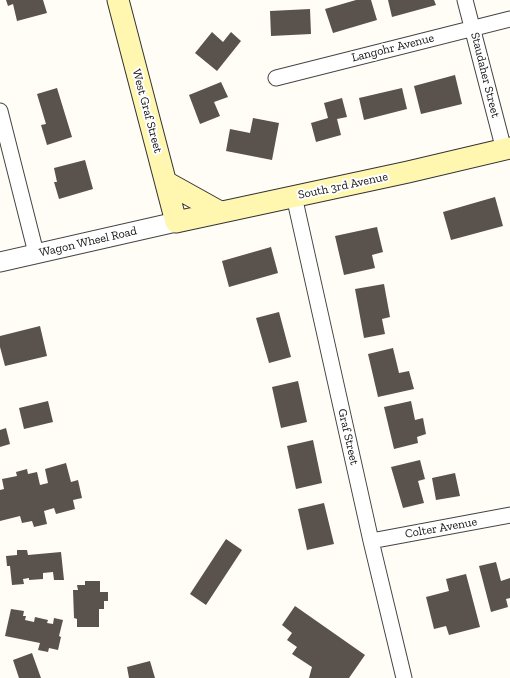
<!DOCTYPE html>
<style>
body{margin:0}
canvas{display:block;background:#fffdf5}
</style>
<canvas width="510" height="678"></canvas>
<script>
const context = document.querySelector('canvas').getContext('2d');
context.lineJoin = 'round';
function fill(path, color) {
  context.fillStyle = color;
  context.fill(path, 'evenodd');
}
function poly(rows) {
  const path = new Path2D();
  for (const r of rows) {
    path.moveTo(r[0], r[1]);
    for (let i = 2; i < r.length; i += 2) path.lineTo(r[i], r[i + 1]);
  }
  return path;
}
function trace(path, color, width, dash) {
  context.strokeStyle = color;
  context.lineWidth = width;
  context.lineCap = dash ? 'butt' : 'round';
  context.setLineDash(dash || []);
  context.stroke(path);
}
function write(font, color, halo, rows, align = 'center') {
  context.font = font + ' "Zilla Slab",serif';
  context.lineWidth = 4;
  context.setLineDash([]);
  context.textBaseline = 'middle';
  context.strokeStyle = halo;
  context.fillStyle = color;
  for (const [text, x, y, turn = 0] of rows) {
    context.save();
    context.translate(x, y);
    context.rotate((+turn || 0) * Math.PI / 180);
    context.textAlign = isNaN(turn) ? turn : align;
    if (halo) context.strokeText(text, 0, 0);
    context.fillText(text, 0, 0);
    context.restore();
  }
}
const building = poly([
 [6,0,43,0,47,13,17,21,13,4,8,6],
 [356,0,371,0,377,20,333,33,325,9],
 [388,0,434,0,436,5,392,17],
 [310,9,311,34,271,36,270,11],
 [212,32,223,42,231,32,241,41,217,71,195,53],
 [455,75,462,104,421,114,414,86],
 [221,82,228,97,214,102,220,116,200,124,189,95],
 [57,88,72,137,47,145,41,125,46,124,37,94],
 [402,88,407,109,364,120,359,98],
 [342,98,347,117,337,119,341,135,316,142,311,123,328,118,324,103],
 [253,118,279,123,272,160,226,151,230,129,250,133],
 [85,160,93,189,59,199,54,182,57,182,54,168],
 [495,197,503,226,451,240,443,212],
 [377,227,383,252,372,255,375,268,344,275,335,236],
 [271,247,278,273,229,287,222,261],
 [384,284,390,317,382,319,385,334,364,338,355,289],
 [279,312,291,357,269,363,256,318],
 [40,326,47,356,5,366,0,347,0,336],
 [393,348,399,373,409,371,414,389,378,397,368,354],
 [298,381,307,422,281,428,272,387],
 [48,401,53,422,24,429,19,408],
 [411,401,415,420,423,418,426,434,417,437,418,443,394,449,384,407],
 [6,428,10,444,0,447,0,430],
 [313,440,322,483,296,489,287,446],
 [420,460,425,479,418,481,424,503,403,508,391,467],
 [66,463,71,482,78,480,82,498,73,500,75,509,56,514,54,508,44,511,47,524,34,527,32,521,22,523,20,516,0,521,0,490,4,489,2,479,17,476,16,472,27,469,28,474,37,472,40,485,48,483,45,469],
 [455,473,460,496,436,500,432,478],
 [324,503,334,544,307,550,298,509],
 [226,539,242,550,206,605,190,594],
 [17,550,27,550,28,555,61,552,64,580,54,580,53,572,43,573,43,579,29,580,29,578,23,579,24,584,12,585,10,566,7,566,6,556,17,555],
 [496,562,501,581,510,578,510,598,506,599,508,607,491,612,479,566],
 [466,574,480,627,449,635,446,626,434,629,426,597,449,591,446,579],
 [85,581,100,581,100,592,108,592,108,601,104,601,104,609,99,609,99,627,77,627,77,619,74,618,73,590,78,590,77,585,85,585],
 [295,606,365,655,349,678,309,678,312,667,292,654,297,647,287,640,292,633,282,625],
 [11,609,24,611,23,616,26,616,25,620,34,622,35,617,48,620,47,623,53,624,54,618,63,620,59,636,61,637,58,650,49,648,48,652,38,650,40,643,5,636],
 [32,653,41,678,19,678,13,660],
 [150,661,155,678,129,678,127,667]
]);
const minor = poly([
 [465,0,504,150],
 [276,78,510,19],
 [0,111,36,253],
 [294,196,371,541,404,678],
 [371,541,510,515]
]);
const tertiary = poly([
 [0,262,176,222]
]);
const secondary = poly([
 [118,0,176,222,408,172,510,148],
 [166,182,220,212]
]);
const streetNames = [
 ["Langohr Avenue",393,48,-14],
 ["Staudaher Street",485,75,76],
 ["West Graf Street",147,111,75],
 ["South 3rd Avenue",343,186,-12],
 ["Wagon Wheel Road",88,242,-13],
 ["Graf Street",348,437,77],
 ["Colter Avenue",441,528,-10]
];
fill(building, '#5a524d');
trace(minor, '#444', 17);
trace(tertiary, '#444', 21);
trace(secondary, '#333', 23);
trace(minor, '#fff', 15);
trace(tertiary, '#fff', 19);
trace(secondary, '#fff6b0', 21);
write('12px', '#111', '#fff', streetNames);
</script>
